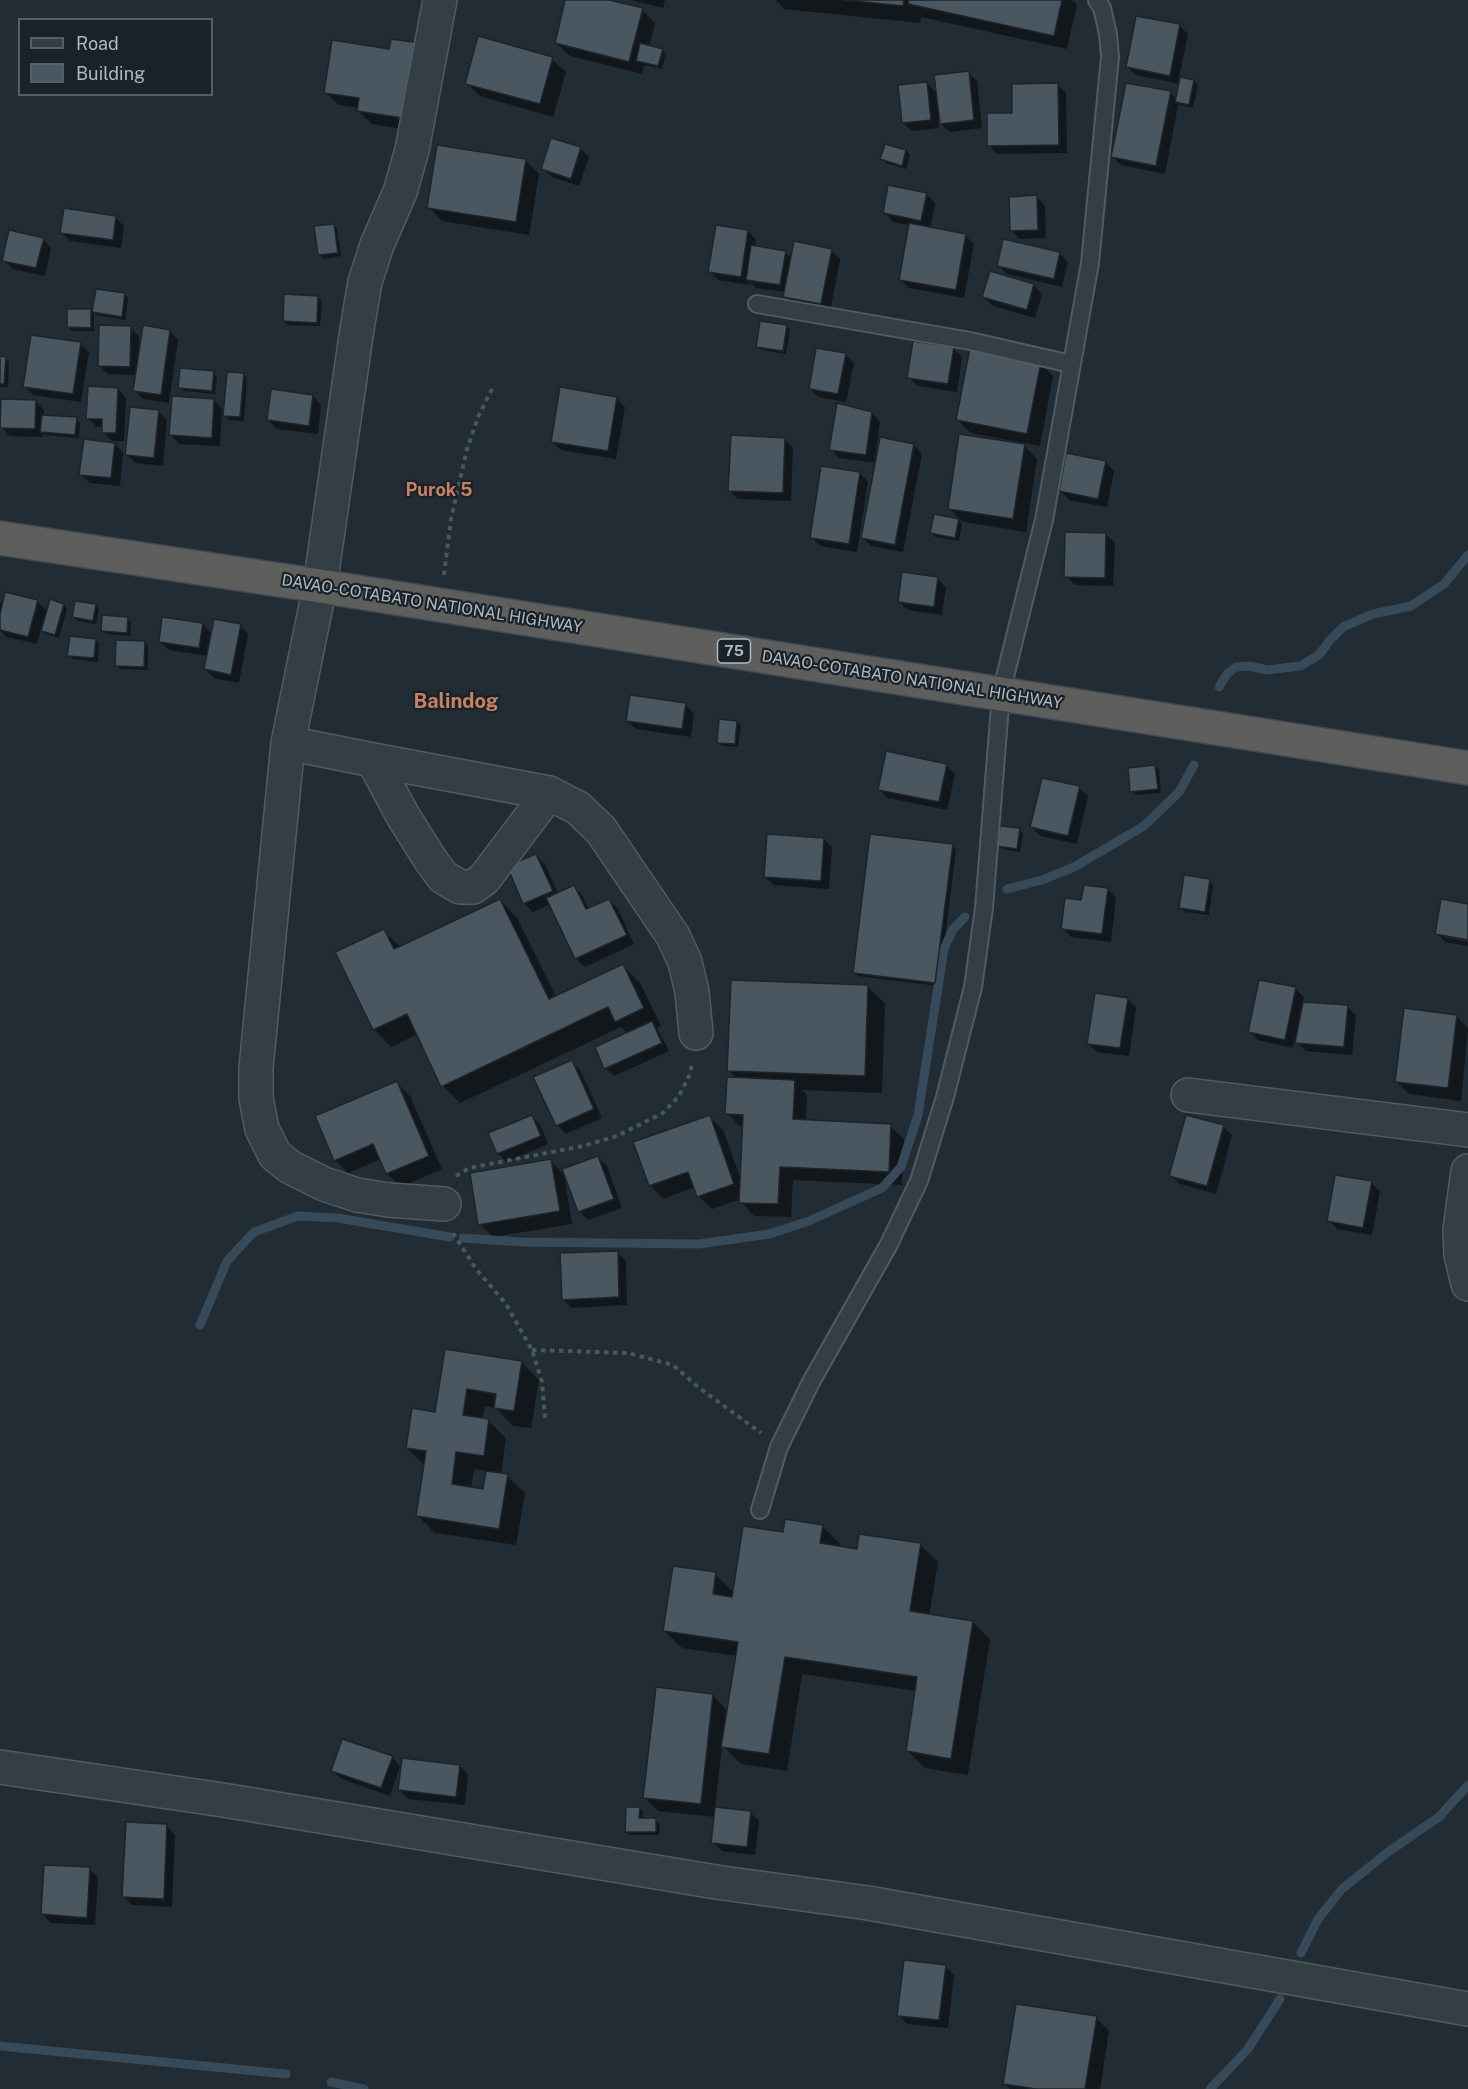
<!DOCTYPE html>
<style>
body{margin:0}
#map{position:relative;width:1468px;height:2089px;overflow:hidden;background:#212c34;font-family:"Public Sans",sans-serif}
canvas{display:block}
.legend{position:absolute;left:18px;top:18px;width:195px;height:78px;box-sizing:border-box;background:#1a2229;border:2px solid #565e66;margin:0;padding:8px 10px;list-style:none;font-size:18px;color:#afb9c2}
.legend li{display:flex;align-items:center;gap:12px;height:30px}
.legend b{width:30px;border:2px solid #565e66}
</style>
<div id="map">
<canvas width="1468" height="2089"></canvas>
<ul class="legend">
<li><b style="height:8px;background:#343e45"></b>Road</li>
<li><b style="height:16px;background:#4a5760"></b>Building</li>
</ul>
</div>
<script>
const context = document.querySelector('canvas').getContext('2d');
context.lineJoin = 'round';
function fill(path, color) {
  context.fillStyle = color;
  context.fill(path, 'evenodd');
}
function poly(rows) {
  const path = new Path2D();
  for (const r of rows) {
    path.moveTo(r[0], r[1]);
    for (let i = 2; i < r.length; i += 2) path.lineTo(r[i], r[i + 1]);
  }
  return path;
}
function trace(path, color, width, dash) {
  context.strokeStyle = color;
  context.lineWidth = width;
  context.lineCap = dash ? 'butt' : 'round';
  context.setLineDash(dash || []);
  context.stroke(path);
}
function write(font, color, halo, rows, align = 'center') {
  context.font = font + ' "Public Sans",sans-serif';
  context.lineWidth = 4.5;
  context.setLineDash([]);
  context.textBaseline = 'middle';
  context.strokeStyle = halo;
  context.fillStyle = color;
  for (const [text, x, y, turn = 0] of rows) {
    context.save();
    context.translate(x, y);
    context.rotate((+turn || 0) * Math.PI / 180);
    context.textAlign = isNaN(turn) ? turn : align;
    if (halo) context.strokeText(text, 0, 0);
    context.fillText(text, 0, 0);
    context.restore();
  }
}
const shadow = poly([
 [567,0,603,0,642,10,655,23,649,47,662,50,666,54,662,69,644,65,642,74,570,56,556,43],
 [631,0,665,0,663,8],
 [776,0,1072,0,1077,4,1067,49,921,17,920,23,784,9],
 [1179,25,1188,34,1179,78,1194,81,1198,85,1193,108,1178,105,1165,174,1121,165,1113,157,1170,93,1177,99,1180,84,1136,75,1127,67],
 [433,58,422,132,372,124,358,111,359,108,339,105,325,92],
 [552,59,566,72,553,117,480,96,467,83],
 [968,73,977,81,982,128,950,132,938,121,939,128,912,131,903,123,927,83,938,94],
 [1058,85,1066,93,1067,153,997,154,989,145,1014,115],
 [580,148,589,157,579,186,552,177,543,169],
 [906,151,910,155,906,169,886,163,882,159],
 [526,161,539,174,529,235,442,221,429,207],
 [926,194,935,203,930,229,965,235,974,244,964,298,909,288,900,280,910,225,893,222,885,213],
 [1037,197,1045,206,1046,238,1020,239,1011,230],
 [115,217,124,226,121,248,70,241,62,233],
 [333,225,337,229,341,256,324,259,320,255],
 [748,231,756,240,755,247,785,252,792,259,831,250,840,259,830,312,794,305,785,296,786,292,756,288,750,282,749,285,718,280,710,271],
 [43,239,51,248,45,276,13,269,4,260],
 [1059,253,1068,262,1062,287,1007,274,999,266],
 [1034,285,1042,294,1035,318,993,306,984,297],
 [97,290,124,294,128,298,125,320,97,315,94,312,94,331,72,331,68,327,90,310,93,313],
 [318,297,322,301,320,326,288,325,284,321],
 [786,326,790,330,786,354,762,350,758,346],
 [130,328,139,336,139,350,170,331,178,340,169,403,143,399,135,390,137,375,108,374,99,365],
 [80,344,89,352,81,402,33,395,25,386],
 [954,349,962,357,957,392,918,386,909,377],
 [845,354,854,363,846,402,819,397,810,389],
 [0,358,5,358,9,362,8,387,0,387],
 [1040,363,1053,376,1040,446,1021,442,1037,459,1026,532,959,521,962,524,959,541,935,537,931,533,935,516,962,521,949,508,1019,445,1019,442,971,433,958,420],
 [213,373,217,377,215,394,183,391,179,387],
 [243,374,247,378,244,421,229,420,225,416],
 [118,389,126,398,124,441,112,441,103,432,104,427,97,427,88,418],
 [313,396,321,405,318,434,277,429,268,420],
 [616,398,625,407,616,459,561,450,552,441],
 [214,400,222,409,220,446,179,444,171,435],
 [36,402,44,410,44,416,76,419,80,423,79,438,46,435,44,433,43,437,10,436,1,427],
 [158,411,167,420,163,466,136,463,127,455],
 [872,413,880,422,875,458,914,445,922,454,903,552,871,546,863,537,877,463,839,458,831,449],
 [785,439,793,448,791,501,738,499,729,490],
 [115,444,123,453,120,486,90,483,81,475],
 [1105,462,1114,471,1107,507,1069,500,1061,491],
 [860,473,868,482,857,552,820,546,812,537],
 [1106,534,1115,543,1113,586,1075,585,1066,576],
 [937,578,946,587,942,615,908,610,899,602],
 [37,601,48,612,64,605,67,609,59,638,46,634,41,629,37,644,7,637,0,630,0,602,4,606],
 [95,605,99,609,96,624,78,621,74,617],
 [127,619,131,622,130,636,106,634,102,630],
 [203,624,212,634,240,626,248,634,239,683,214,678,205,669,208,656,169,650,160,642],
 [95,640,99,644,98,662,73,659,69,655],
 [145,642,148,646,148,670,120,669,116,665],
 [686,705,694,714,691,737,636,729,627,720],
 [737,722,741,726,738,747,722,746,718,742],
 [946,765,955,774,947,810,888,798,879,789],
 [1155,766,1159,770,1161,793,1136,795,1132,791],
 [1079,788,1088,796,1077,844,1040,836,1032,827],
 [1019,830,1023,834,1020,852,1003,849,999,846],
 [824,839,832,848,829,889,774,885,765,877],
 [952,846,956,850,939,986,858,976,854,972],
 [536,856,545,864,558,894,574,887,582,895,589,910,609,900,618,909,634,944,585,967,576,958,550,904,533,912,524,903],
 [1209,881,1213,885,1209,915,1185,912,1181,908],
 [1108,890,1116,898,1111,942,1071,937,1063,928,1083,902],
 [500,900,517,918,556,997,623,966,640,983,661,1026,657,1028,669,1051,614,1076,606,1068,628,1034,621,1027,460,1103,443,1086,418,1034,391,1047,374,1029,384,931,401,948],
 [1468,905,1468,938,1444,934,1444,937,1468,942,1468,946,1445,942,1437,933],
 [867,986,885,1004,882,1093,802,1090,807,1095,806,1122,890,1126,904,1139,902,1185,793,1180,791,1217,754,1216,741,1202,741,1199,712,1209,699,1196,695,1187,663,1199,650,1185,709,1116,723,1130,742,1182,744,1127,740,1126,727,1113,738,1079,729,1071],
 [1295,989,1304,997,1302,1003,1347,1007,1356,1015,1352,1055,1306,1051,1295,1040,1293,1048,1258,1040,1250,1031],
 [1128,999,1136,1008,1129,1056,1097,1052,1088,1043],
 [1456,1016,1468,1028,1461,1101,1409,1094,1396,1081],
 [571,1062,580,1070,602,1118,566,1134,557,1125],
 [397,1083,410,1096,442,1169,401,1187,387,1173,381,1159,348,1173,335,1160],
 [531,1116,540,1125,548,1144,506,1162,498,1153],
 [1223,1127,1232,1135,1216,1194,1180,1184,1171,1175],
 [598,1157,607,1166,622,1208,588,1220,579,1211],
 [551,1161,564,1175,572,1224,493,1237,480,1224],
 [1371,1183,1380,1191,1372,1235,1337,1229,1329,1220],
 [617,1252,626,1261,627,1305,572,1308,563,1299],
 [446,1351,521,1362,539,1380,531,1428,513,1426,496,1408,485,1406,482,1420,488,1421,506,1438,501,1475,507,1476,525,1493,516,1545,435,1533,418,1516,425,1466,407,1448,436,1414],
 [474,1469,487,1471,484,1491,471,1489],
 [786,1521,823,1527,840,1544,840,1548,858,1551,920,1545,938,1562,929,1616,973,1622,990,1640,968,1775,925,1768,907,1751,916,1691,802,1674,787,1771,741,1764,722,1745,715,1808,750,1812,759,1821,755,1855,722,1851,713,1842,715,1817,658,1811,644,1797,713,1695,726,1709,725,1717,728,1718,737,1656,682,1648,664,1630,715,1574,734,1593,784,1534],
 [392,1757,400,1766,390,1796,342,1779,333,1771],
 [460,1766,468,1775,465,1805,408,1799,400,1790],
 [639,1808,643,1812,643,1819,656,1820,660,1824,659,1835,630,1835,627,1831],
 [167,1826,175,1835,172,1907,132,1905,123,1896],
 [89,1869,98,1877,95,1925,51,1923,42,1914],
 [945,1966,954,1975,948,2028,907,2024,899,2015],
 [1096,2018,1109,2031,1100,2089,1010,2089,1005,2084]
]);
const stream = poly([
 [1219,687,1227,674,1236,667,1250,666,1267,670,1300,666,1319,655,1330,640,1343,627,1373,614,1411,606,1444,584,1468,555],
 [1007,889,1042,880,1074,867,1144,826,1179,792,1194,765],
 [463,1238,521,1242,699,1244,769,1234,809,1221,882,1188,901,1167,918,1115,944,949,953,929,965,917],
 [200,1325,227,1261,254,1232,298,1216,338,1218,450,1237],
 [1301,1953,1318,1919,1342,1889,1388,1852,1439,1817,1468,1785],
 [0,2046,286,2074],
 [331,2082,364,2089],
 [1210,2089,1248,2049,1280,1999]
]);
const building = poly([
 [565,0,609,0,643,8,629,62,555,43,565,0],
 [844,0,904,0,903,6,844,0],
 [909,0,1062,0,1054,36,908,4,909,0],
 [1136,16,1180,24,1170,76,1126,67,1136,16],
 [478,36,553,57,540,104,465,84,478,36],
 [391,39,420,43,409,119,357,111,359,98,324,93,332,40,389,49,391,39],
 [640,43,663,49,658,66,636,61,640,43],
 [969,71,974,120,940,124,934,75,969,71],
 [1180,77,1194,80,1189,105,1175,102,1180,77],
 [927,82,931,120,902,123,898,85,927,82],
 [1058,83,1059,145,987,146,987,113,1012,113,1012,84,1058,83],
 [1126,83,1171,91,1156,166,1111,157,1126,83],
 [551,138,581,147,571,179,541,169,551,138],
 [885,144,906,150,902,166,880,159,885,144],
 [437,145,526,159,516,222,427,208,437,145],
 [888,185,927,193,921,221,883,213,888,185],
 [1037,195,1038,230,1010,231,1009,197,1037,195],
 [64,208,116,216,113,240,60,233,64,208],
 [909,223,966,234,956,290,899,280,909,223],
 [334,224,338,253,318,255,314,226,334,224],
 [716,225,748,230,741,277,708,272,716,225],
 [9,230,44,238,36,268,2,261,9,230],
 [1003,239,1060,252,1054,279,997,266,1003,239],
 [794,241,832,249,821,304,783,297,794,241],
 [751,245,786,251,780,285,746,280,751,245],
 [990,271,1034,284,1027,310,982,297,990,271],
 [96,289,125,293,122,317,92,312,96,289],
 [284,294,318,296,317,323,283,321,284,294],
 [67,309,91,309,91,328,67,327,67,309],
 [760,321,787,325,783,351,756,347,760,321],
 [99,325,131,326,130,367,98,366,99,325],
 [143,325,170,330,161,395,133,391,143,325],
 [31,335,81,342,73,394,23,387,31,335],
 [913,341,954,347,948,384,907,378,913,341],
 [816,348,846,353,838,394,809,389,816,348],
 [970,348,1041,362,1027,434,956,420,970,348],
 [0,356,6,357,4,384,0,384,0,356],
 [180,368,214,371,212,391,178,388,180,368],
 [227,372,244,373,240,417,223,416,227,372],
 [88,386,118,388,116,433,102,433,102,419,86,419,88,386],
 [560,387,617,397,608,451,551,442,560,387],
 [271,389,313,395,309,426,267,420,271,389],
 [172,396,214,399,212,438,169,435,172,396],
 [1,399,36,400,35,429,0,428,1,399],
 [837,403,872,412,866,455,829,450,837,403],
 [130,407,159,410,154,458,125,455,130,407],
 [42,415,77,417,75,435,40,432,42,415],
 [959,434,1025,444,1013,519,948,509,959,434],
 [731,435,785,438,783,493,728,491,731,435],
 [880,437,914,444,895,545,861,538,880,437],
 [84,439,115,443,111,478,79,475,84,439],
 [1066,453,1106,461,1098,499,1059,491,1066,453],
 [821,466,860,472,849,544,810,538,821,466],
 [934,514,959,519,955,538,930,533,934,514],
 [1065,532,1106,533,1105,578,1064,577,1065,532],
 [902,572,938,577,934,607,898,602,902,572],
 [5,592,38,600,28,637,0,630,0,614,5,592],
 [50,599,64,604,55,635,41,631,50,599],
 [75,601,96,604,93,621,72,617,75,601],
 [102,615,128,617,127,633,101,631,102,615],
 [162,617,203,623,199,648,159,642,162,617],
 [214,619,241,624,231,675,204,669,214,619],
 [70,636,96,639,94,658,67,656,70,636],
 [116,640,145,641,144,667,115,666,116,640],
 [630,695,686,703,682,729,626,721,630,695],
 [719,719,737,721,735,744,717,743,719,719],
 [886,751,947,764,939,802,878,790,886,751],
 [1155,765,1158,789,1130,792,1128,768,1155,765],
 [1042,778,1080,786,1068,836,1030,827,1042,778],
 [1000,826,1020,828,1017,849,997,846,1000,826],
 [767,834,824,838,821,881,764,877,767,834],
 [870,834,953,844,935,983,853,973,870,834],
 [536,854,553,891,523,904,507,866,536,854],
 [1184,875,1210,879,1205,912,1179,908,1184,875],
 [574,885,586,909,609,899,627,935,575,959,546,898,574,885],
 [1084,885,1108,888,1102,934,1061,929,1065,898,1081,900,1084,885],
 [500,899,549,999,623,964,644,1008,615,1022,608,1007,441,1087,407,1014,373,1030,335,952,384,929,394,949,500,899],
 [1441,899,1468,904,1468,940,1435,934,1441,899],
 [731,980,868,985,865,1076,727,1071,731,980],
 [1259,980,1296,987,1285,1040,1248,1032,1259,980],
 [1095,993,1128,998,1120,1048,1087,1044,1095,993],
 [1303,1002,1348,1005,1344,1047,1295,1043,1303,1002],
 [1404,1008,1457,1015,1448,1088,1395,1082,1404,1008],
 [652,1021,662,1043,604,1069,595,1047,652,1021],
 [572,1060,594,1109,556,1126,533,1077,572,1060],
 [727,1077,795,1080,793,1119,891,1124,889,1172,780,1167,778,1204,739,1203,743,1115,725,1114,727,1077],
 [397,1081,429,1156,386,1174,373,1144,334,1161,315,1116,397,1081],
 [532,1115,541,1136,497,1154,488,1133,532,1115],
 [710,1115,734,1184,697,1197,688,1172,649,1186,633,1142,710,1115],
 [1186,1115,1224,1125,1207,1186,1169,1176,1186,1115],
 [598,1156,614,1199,578,1212,562,1169,598,1156],
 [551,1159,560,1211,478,1225,470,1173,551,1159],
 [1335,1175,1372,1181,1363,1228,1327,1221,1335,1175],
 [618,1251,619,1297,562,1300,560,1253,618,1251],
 [445,1349,522,1361,514,1411,494,1408,496,1394,467,1389,463,1415,489,1419,484,1456,456,1452,452,1484,483,1489,486,1471,508,1474,499,1529,416,1516,426,1451,406,1448,412,1408,435,1412,445,1349],
 [785,1519,823,1525,820,1543,857,1549,859,1534,921,1543,910,1611,973,1621,951,1759,906,1751,917,1677,785,1657,769,1754,721,1747,738,1642,663,1631,673,1566,716,1572,713,1594,732,1597,743,1526,783,1532,785,1519],
 [656,1687,713,1694,701,1804,643,1798,656,1687],
 [342,1739,393,1756,381,1788,331,1771,342,1739],
 [402,1758,460,1765,456,1797,398,1790,402,1758],
 [626,1807,640,1807,639,1818,656,1818,656,1832,625,1832,626,1807],
 [715,1807,751,1811,747,1847,711,1843,715,1807],
 [126,1822,167,1824,164,1899,122,1897,126,1822],
 [44,1865,90,1867,87,1918,41,1914,44,1865],
 [904,1960,946,1965,939,2020,897,2016,904,1960],
 [1016,2004,1097,2016,1085,2089,1036,2089,1003,2084,1016,2004]
]);
const path = poly([
 [444,575,451,519,467,449,478,417,492,389],
 [456,1176,469,1168,583,1146,617,1136,663,1113,679,1096,690,1074,692,1063],
 [453,1233,476,1269,506,1304,532,1350,542,1382,545,1418],
 [532,1350,628,1353,673,1365,698,1387,761,1433]
]);
const service = poly([
 [757,304,970,341,1071,364],
 [760,1510,779,1447,811,1382,888,1246,919,1181,945,1097,973,987,984,908,1001,693,1044,520,1090,263,1110,57,1108,34,1102,8,1097,0]
]);
const minor = poly([
 [440,0,412,150,400,192,377,245,365,282,357,329,320,586,288,743,256,1068,256,1098,262,1129,275,1155,290,1167,324,1184,357,1195,389,1200,444,1204],
 [288,743,373,760,549,793,484,879,473,887,460,887,443,877,430,859,403,816,373,760],
 [549,793,578,808,601,830,673,936,685,962,692,992,696,1033],
 [1188,1095,1468,1130],
 [1468,1171,1460,1230,1461,1255,1468,1284]
]);
const tertiary = poly([
 [0,1767,223,1800,716,1882,868,1903,1468,2009]
]);
const trunk = poly([
 [0,538,320,586,1468,768]
]);
const shields = [
 [734,651,33]
];
const shieldNames = [
 ["75",734,651]
];
const streetNames = [
 ["DAVAO-COTABATO NATIONAL HIGHWAY",432,604,9],
 ["DAVAO-COTABATO NATIONAL HIGHWAY",912,680,9]
];
const neighbourhoodNames = [
 ["Purok 5",439,490]
];
const quarterNames = [
 ["Balindog",456,702]
];
fill(shadow, '#0007');
trace(stream, '#364a5a', 9);
fill(building, '#4a5760');
trace(building, '#1c242c', 1.5);
trace(service, '#525b63', 20);
trace(minor, '#525b63', 36);
trace(tertiary, '#525b63', 36);
trace(trunk, '#3f4850', 36);
trace(path, '#485959', 4, [4.5, 4.5]);
trace(service, '#343e45', 16);
trace(minor, '#343e45', 33);
trace(tertiary, '#343e45', 33);
trace(trunk, '#5e5e5c', 33);
for (const [x, y, w] of shields) {
  const box = new Path2D();
  box.roundRect(x - w / 2, y - 12, w, 24, 4.5);
  context.fillStyle = '#1a2229';
  context.fill(box);
  trace(box, '#afb9c2', 1.5);
}
write('bold 15px', '#afb9c2', null, shieldNames);
write('16px', '#afb9c2', '#1a2229', streetNames);
write('bold 18px', '#c88263', '#1a2229', neighbourhoodNames);
write('bold 20px', '#c88263', '#1a2229', quarterNames);
</script>
